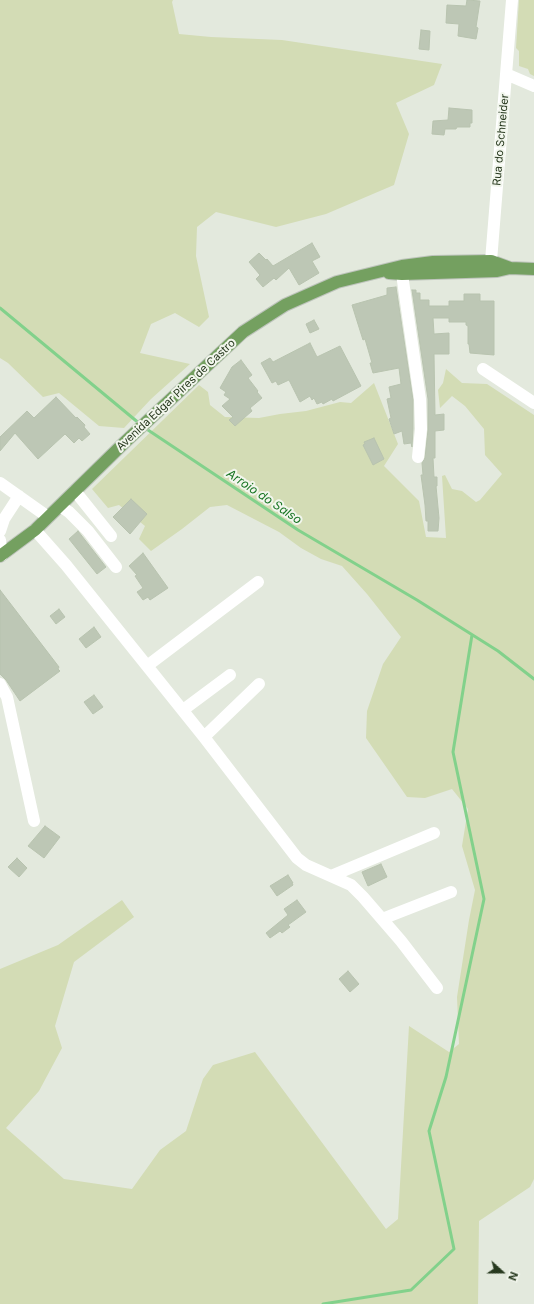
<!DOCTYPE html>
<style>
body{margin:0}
#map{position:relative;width:534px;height:1304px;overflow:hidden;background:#e3e9dd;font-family:Inter,sans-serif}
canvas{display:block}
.north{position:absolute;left:482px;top:1252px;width:40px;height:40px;-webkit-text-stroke:3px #f2f6ed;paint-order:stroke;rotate:111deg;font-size:11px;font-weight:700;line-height:16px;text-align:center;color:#27391e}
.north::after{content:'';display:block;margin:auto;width:14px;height:18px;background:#27391e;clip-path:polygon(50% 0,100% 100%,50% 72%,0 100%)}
</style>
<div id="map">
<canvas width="534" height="1304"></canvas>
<div class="north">N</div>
</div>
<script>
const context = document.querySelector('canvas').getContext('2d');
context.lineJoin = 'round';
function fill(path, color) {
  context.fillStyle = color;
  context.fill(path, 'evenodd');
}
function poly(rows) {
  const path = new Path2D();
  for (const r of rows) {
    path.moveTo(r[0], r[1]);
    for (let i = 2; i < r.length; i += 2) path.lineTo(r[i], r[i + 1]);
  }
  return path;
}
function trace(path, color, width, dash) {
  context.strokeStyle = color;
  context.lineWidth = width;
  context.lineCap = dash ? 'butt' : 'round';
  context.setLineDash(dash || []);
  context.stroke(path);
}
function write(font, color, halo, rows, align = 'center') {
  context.font = font + ' Inter,sans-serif';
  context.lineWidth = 4;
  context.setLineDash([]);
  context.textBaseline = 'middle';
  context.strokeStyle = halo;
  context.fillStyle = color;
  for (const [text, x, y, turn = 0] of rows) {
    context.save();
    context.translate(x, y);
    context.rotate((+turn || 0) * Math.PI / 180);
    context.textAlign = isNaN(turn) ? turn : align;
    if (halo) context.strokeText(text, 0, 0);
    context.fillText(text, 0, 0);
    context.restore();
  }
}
const green = poly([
 [0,0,173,0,172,2,179,34,211,37,282,40,442,64,434,85,396,103,409,134,394,185,326,214,276,227,216,212,197,227,196,256,209,317,199,327,175,313,151,324,140,353,190,364,151,399,124,428,99,426,59,393,43,397,8,363,0,358],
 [519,0,534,0,534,76,530,74,528,69,519,66,519,51,516,48],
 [446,369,462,383,487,384,534,415,534,1179,530,1187,479,1221,478,1304,0,1304,0,969,58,945,122,900,134,917,74,962,55,1026,62,1048,39,1091,6,1128,64,1179,132,1189,160,1150,186,1131,203,1079,213,1065,255,1052,386,1229,398,1219,409,1026,449,1052,459,1044,457,997,469,920,475,890,462,846,468,809,452,789,425,798,407,797,366,738,367,711,383,664,401,637,367,594,342,566,321,559,301,548,279,532,227,505,210,507,182,529,151,551,139,539,145,526,119,505,108,508,92,489,199,385,208,392,210,405,225,417,259,418,280,414,306,411,340,402,351,403,374,383,398,444,384,466,419,501,426,537,446,538,442,476,445,475,452,489,462,491,476,502,480,500,502,474,485,455,484,429,465,406,452,396,440,408,438,390,443,383]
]);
const stream = poly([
 [0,308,140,424],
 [145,428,298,530,417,600,498,651,534,679],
 [323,1304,411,1290,454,1249,429,1131,446,1077,484,899,453,752,472,635]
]);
const building = poly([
 [467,0,480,1,476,27,478,28,476,39,458,36,459,24,446,23,447,5,466,6,467,0],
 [421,30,430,31,429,50,419,49,421,30],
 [449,108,472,110,472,123,470,123,470,127,457,127,456,129,445,129,444,135,432,134,433,121,448,120,449,108],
 [312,243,320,257,312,261,319,273,299,285,289,268,276,280,274,278,263,287,256,279,260,275,249,262,259,253,266,260,267,259,273,266,312,243],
 [396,287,413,400,413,429,412,447,411,443,404,444,402,431,394,434,389,419,391,418,387,399,391,398,389,387,401,384,399,368,373,373,370,363,372,363,365,339,363,340,352,305,387,295,387,288,396,287],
 [412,290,416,290,416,293,420,293,420,300,429,300,429,306,449,306,449,301,464,301,464,294,480,294,480,301,494,301,494,355,470,353,469,344,468,344,468,326,466,325,466,322,449,322,449,318,433,318,434,334,449,333,449,354,434,354,435,415,444,414,444,430,435,431,435,458,433,458,434,477,437,477,437,486,436,486,439,518,438,531,428,531,428,521,426,521,425,505,421,475,423,475,422,463,425,458,428,430,428,399,412,290],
 [314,320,319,329,310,333,306,324,314,320],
 [310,343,317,357,340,346,361,386,333,401,332,399,323,404,322,402,317,404,314,398,312,400,310,396,300,402,289,380,278,385,276,381,272,383,261,363,270,358,273,362,310,343],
 [241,360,252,375,248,378,258,391,257,392,262,398,250,408,252,411,235,426,229,420,233,417,222,406,230,399,224,395,226,392,220,388,232,367,241,360],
 [56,397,76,418,77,417,85,425,84,427,90,434,82,441,79,438,74,443,65,434,38,459,15,433,0,451,0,437,27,411,34,418,56,397],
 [374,438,384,459,373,465,363,445,365,444,364,442,374,438],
 [131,499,147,514,130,534,113,517,131,499],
 [78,531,106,567,97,574,69,539,78,531],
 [143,553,168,588,150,600,148,597,143,600,137,592,143,588,135,576,137,575,129,566,143,553],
 [0,590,59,667,58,669,60,671,20,701,6,680,0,674,0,590],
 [59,609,65,617,56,624,50,616,59,609],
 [94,627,101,637,86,648,79,639,94,627],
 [94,695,103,707,93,714,84,702,94,695],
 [45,826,60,837,44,858,28,846,45,826],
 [17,858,27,868,19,877,8,867,17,858],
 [381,864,387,877,368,886,362,872,381,864],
 [288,875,293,883,292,883,293,885,277,896,270,886,288,875],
 [297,900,306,912,288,925,290,927,282,933,280,931,270,938,266,933,288,915,284,909,297,900],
 [348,971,359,984,350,992,339,979,348,971]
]);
const minor = poly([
 [506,74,534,86],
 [483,266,491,261,512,0],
 [402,274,420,399,421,429,418,457],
 [483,369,534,403],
 [0,483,48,517],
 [75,491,111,536],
 [60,506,69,512,88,531,116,567],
 [35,530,66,565,204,737,297,858,306,865,351,885,363,897,401,941,437,988],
 [0,531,4,519,19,496],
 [0,540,2,555],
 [147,666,258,582],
 [0,684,7,697,34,821],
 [183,710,230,675],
 [204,737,259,684],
 [331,876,434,833],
 [382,919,451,892]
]);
const major = poly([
 [389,273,402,274,497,271,510,268],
 [0,556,35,530,125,442,243,332,285,305,337,282,402,266,433,262,491,261,510,268,534,269]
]);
const streetNames = [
 ["Rua do Schneider",501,140,-85],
 ["Avenida Edgar Pires de Castro",176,395,-43]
];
const waterNames = [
 ["Arroio do Salso",264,497,34]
];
fill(green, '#d3dcb5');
trace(stream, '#82d18b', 3);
fill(building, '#bdc7b5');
trace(building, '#b8c3af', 1);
trace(major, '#bec4bc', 14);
trace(minor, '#fff', 12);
trace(major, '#74a060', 12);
write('11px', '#27391e', '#f2f6ed', streetNames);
write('italic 12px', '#187523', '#f2f6ed', waterNames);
</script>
